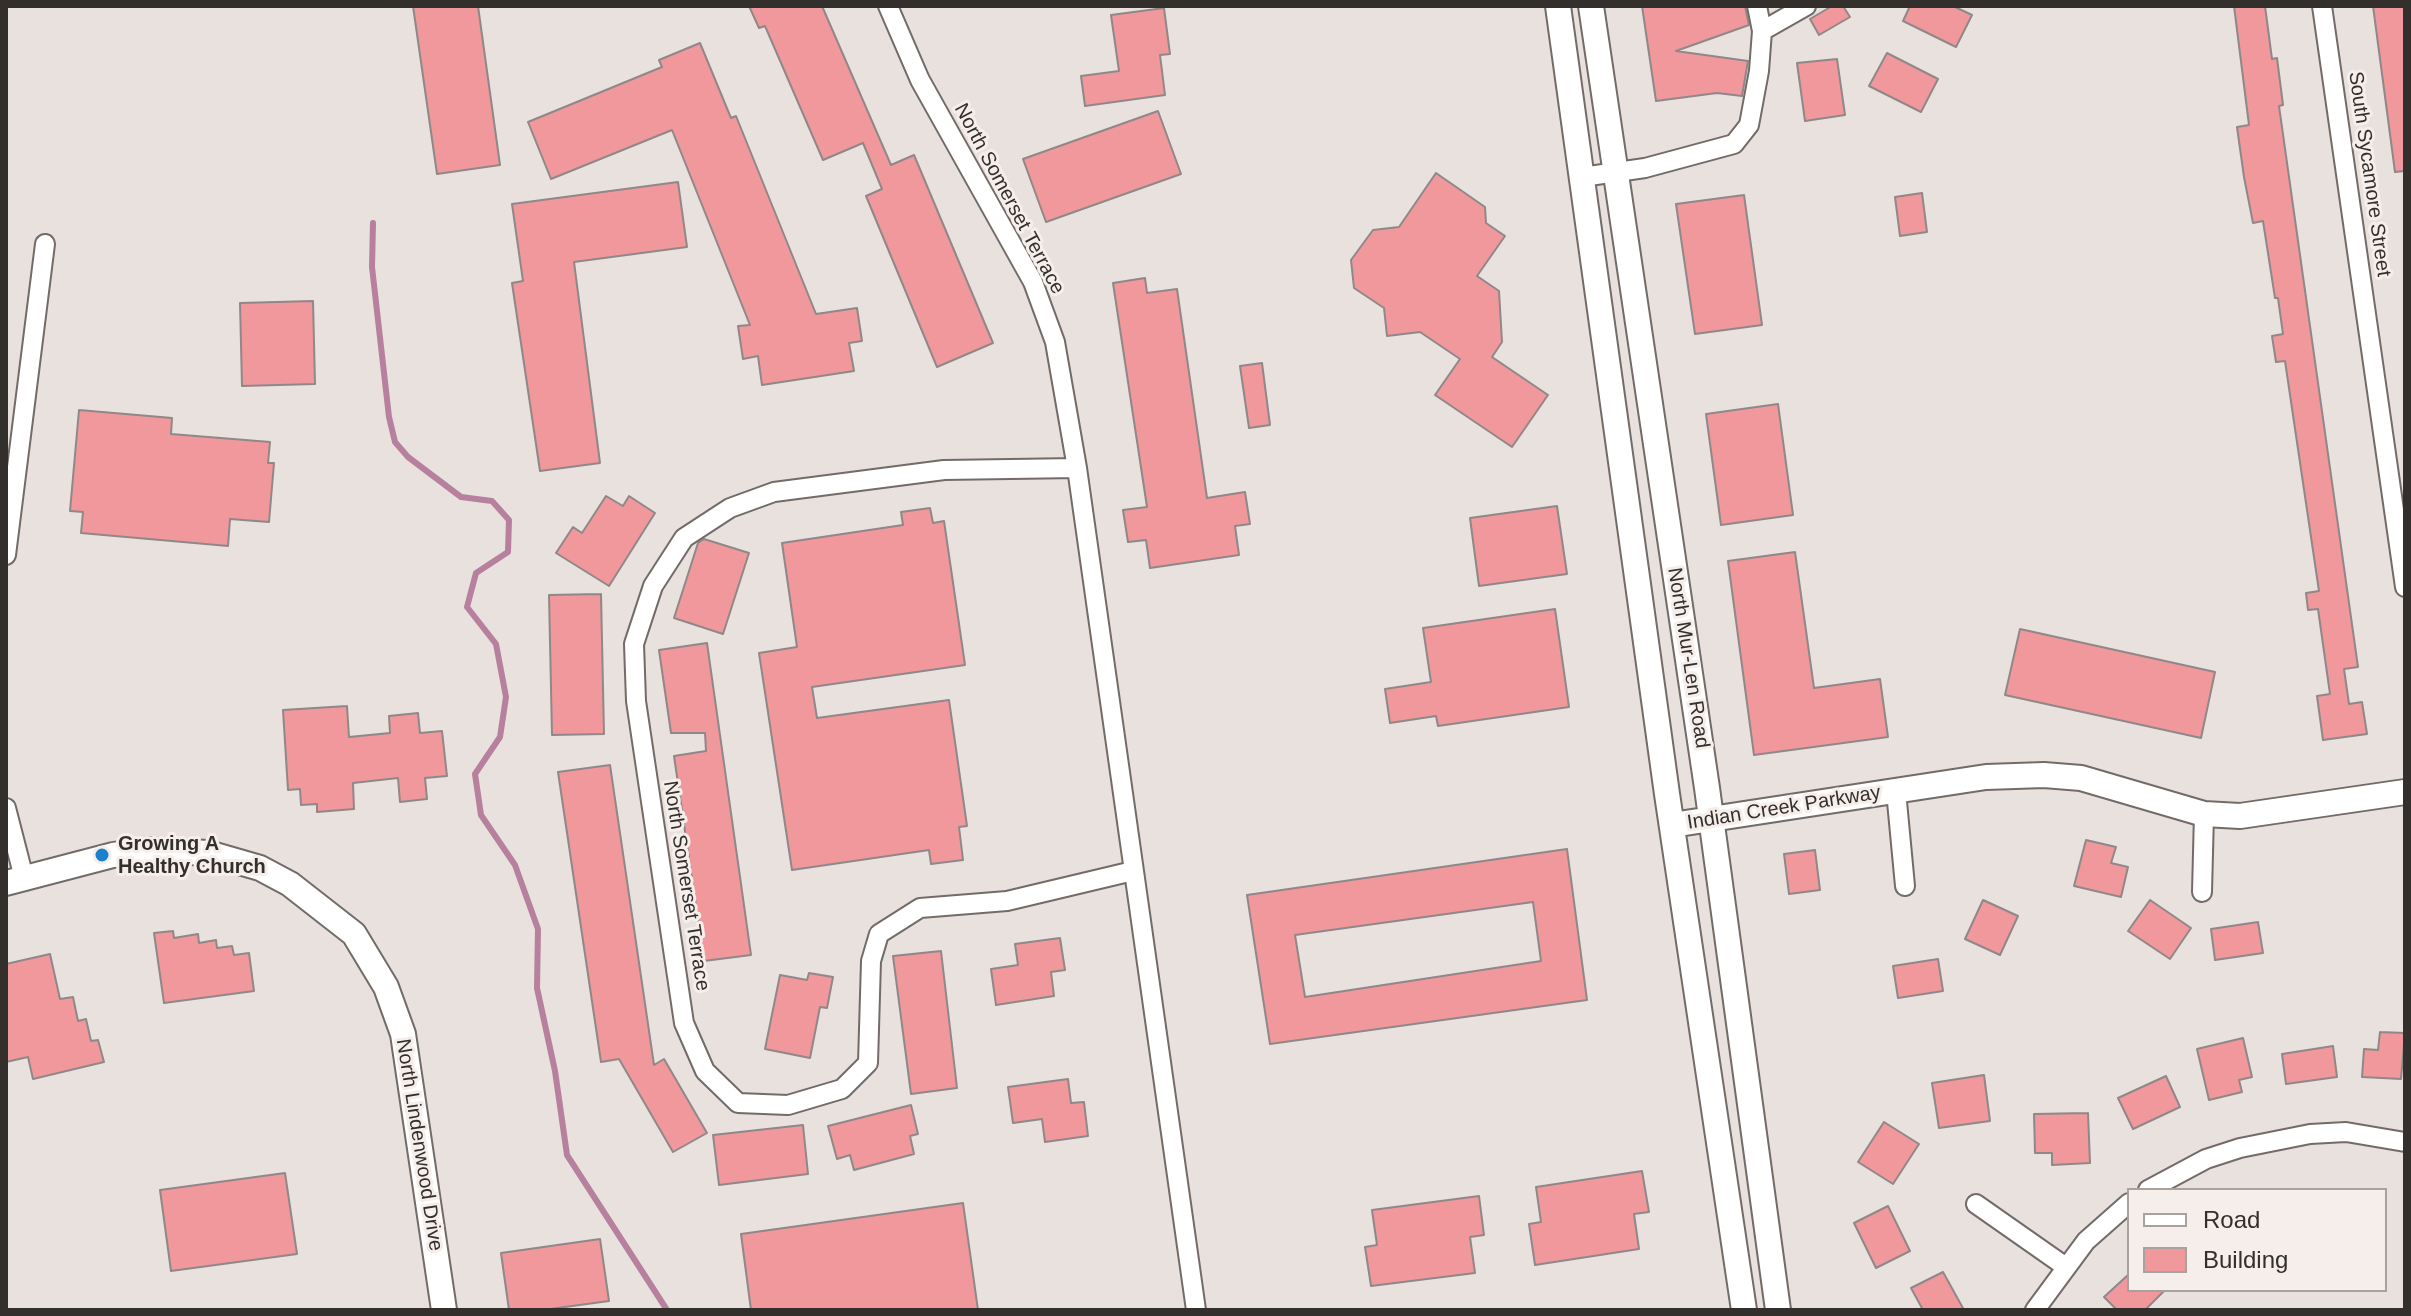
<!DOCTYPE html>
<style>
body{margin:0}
#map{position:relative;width:2411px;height:1316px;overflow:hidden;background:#e8e1dd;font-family:Arial,sans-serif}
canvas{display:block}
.frame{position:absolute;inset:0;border:8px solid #322f2d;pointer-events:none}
.legend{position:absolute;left:2127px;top:1188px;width:260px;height:104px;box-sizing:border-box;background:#f5eeea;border:2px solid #a7a29e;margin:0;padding:10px 14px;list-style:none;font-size:24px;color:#322f2d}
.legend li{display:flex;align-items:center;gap:16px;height:40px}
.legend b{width:40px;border:2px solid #a7a29e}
</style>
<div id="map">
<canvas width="2411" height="1316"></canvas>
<div class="frame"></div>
<ul class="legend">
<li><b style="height:10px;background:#fff"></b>Road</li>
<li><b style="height:22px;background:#f1989c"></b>Building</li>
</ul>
</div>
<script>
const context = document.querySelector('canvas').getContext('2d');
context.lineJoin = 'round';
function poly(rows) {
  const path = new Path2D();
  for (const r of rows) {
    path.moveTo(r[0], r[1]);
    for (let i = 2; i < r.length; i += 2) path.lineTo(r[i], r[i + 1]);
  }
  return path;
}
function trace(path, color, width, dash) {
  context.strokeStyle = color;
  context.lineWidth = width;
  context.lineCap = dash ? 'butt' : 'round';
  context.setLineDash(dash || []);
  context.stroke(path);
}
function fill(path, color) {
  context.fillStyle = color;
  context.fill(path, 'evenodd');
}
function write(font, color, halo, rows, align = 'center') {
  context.font = font + ' Arial,sans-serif';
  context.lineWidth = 6;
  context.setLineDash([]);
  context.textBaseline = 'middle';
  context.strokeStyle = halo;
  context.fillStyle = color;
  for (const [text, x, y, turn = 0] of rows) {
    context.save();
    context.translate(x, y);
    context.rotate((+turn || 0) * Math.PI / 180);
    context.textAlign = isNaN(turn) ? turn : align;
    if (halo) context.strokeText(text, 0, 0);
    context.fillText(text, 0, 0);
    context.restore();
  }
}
const stream = poly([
 [373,223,372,267,389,417,395,442,408,457,461,497,492,501,509,520,508,552,476,573,467,607,496,644,506,697,500,737,475,774,481,815,515,865,538,929,537,988,555,1071,567,1155,667,1310]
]);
const building = poly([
 [413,6,478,6,500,165,437,174,413,6],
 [749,6,822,6,891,165,914,155,993,343,937,367,866,196,882,189,863,143,823,160,765,26,759,28,749,6],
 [1642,6,1745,6,1749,25,1676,51,1748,61,1742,96,1717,93,1656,101,1642,6],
 [1832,6,1843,6,1850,17,1819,35,1810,19,1832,6],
 [1910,6,1953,6,1972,15,1956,47,1903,21,1910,6],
 [2234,6,2265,6,2272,59,2277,58,2283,105,2279,106,2358,667,2344,669,2349,704,2362,702,2367,734,2323,740,2317,696,2330,694,2318,609,2308,610,2306,593,2319,591,2285,361,2276,362,2272,336,2283,334,2278,298,2275,298,2263,221,2253,223,2244,177,2237,127,2249,125,2234,6],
 [2373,6,2405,6,2405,171,2395,172,2373,6],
 [1164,8,1170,54,1160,55,1165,95,1085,106,1081,76,1119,71,1111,15,1164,8],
 [700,43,731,118,736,116,816,314,857,308,862,341,849,343,854,371,762,385,758,356,743,359,738,326,750,325,672,130,551,179,528,122,662,67,659,60,700,43],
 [1887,53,1938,79,1921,112,1869,86,1887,53],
 [1837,59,1845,115,1805,121,1797,63,1837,59],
 [1158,111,1181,174,1046,222,1023,159,1158,111],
 [1436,173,1485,207,1486,223,1505,236,1477,276,1499,291,1502,342,1492,357,1548,395,1512,447,1435,395,1460,359,1420,332,1387,336,1384,308,1354,288,1351,260,1373,230,1399,227,1436,173],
 [678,182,687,247,574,262,600,463,540,471,512,283,523,281,512,204,678,182],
 [1922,193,1927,232,1900,236,1895,197,1922,193],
 [1744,195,1762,325,1695,334,1676,204,1744,195],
 [1145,278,1147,293,1177,289,1207,498,1245,492,1250,524,1235,526,1239,555,1150,568,1146,540,1128,542,1123,510,1147,507,1113,283,1145,278],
 [313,301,315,384,242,386,240,303,313,301],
 [1262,363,1270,425,1249,428,1240,366,1262,363],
 [1778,404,1793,515,1721,525,1706,414,1778,404],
 [79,410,172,418,171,434,270,442,268,463,274,463,269,522,230,519,228,546,81,533,83,512,70,511,79,410],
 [606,496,623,506,629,496,655,513,609,586,556,553,573,527,582,533,606,496],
 [1557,506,1567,574,1479,586,1470,518,1557,506],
 [930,508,933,523,944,521,965,665,812,687,817,718,949,700,967,826,959,827,963,860,931,864,929,850,792,870,759,653,797,647,782,543,903,525,901,512,930,508],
 [704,539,749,553,723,634,674,618,698,543,704,539],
 [1795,552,1814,688,1880,679,1888,737,1754,755,1728,561,1795,552],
 [601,594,604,734,552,735,549,595,601,594],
 [1555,609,1569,707,1438,726,1436,716,1390,723,1385,689,1431,682,1423,628,1555,609],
 [2020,629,2215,672,2201,738,2005,695,2020,629],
 [707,643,751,955,704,961,674,756,706,751,705,733,671,733,659,650,707,643],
 [347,706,349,737,390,733,389,716,418,713,420,733,442,731,447,776,425,778,427,799,400,802,398,778,353,783,354,809,317,812,317,804,301,805,300,789,288,790,283,710,347,706],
 [610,765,654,1065,664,1059,707,1133,673,1152,619,1059,601,1062,558,772,610,765],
 [2086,840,2116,847,2111,863,2128,867,2121,897,2074,886,2086,840],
 [1567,849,1587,1000,1270,1044,1247,895,1567,849],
 [1533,902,1541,961,1305,997,1295,935,1533,902],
 [1815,850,1820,890,1789,894,1784,854,1815,850],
 [1983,900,2018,916,2000,955,1965,939,1983,900],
 [2150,900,2191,928,2170,959,2128,931,2150,900],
 [2258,922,2263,953,2215,960,2211,929,2258,922],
 [173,931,174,938,198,934,199,943,216,940,217,948,232,946,234,955,249,953,254,991,164,1003,154,933,173,931],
 [1060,938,1065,970,1051,972,1054,996,996,1005,991,969,1018,965,1015,944,1060,938],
 [941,951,957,1088,911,1094,893,956,941,951],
 [50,954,60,999,73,997,78,1021,86,1019,91,1041,98,1040,104,1062,33,1079,28,1057,6,1062,6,964,50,954],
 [1938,959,1943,991,1898,998,1893,966,1938,959],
 [809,973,833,977,827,1008,820,1007,810,1058,765,1049,780,975,807,980,809,973],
 [2380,1032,2405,1033,2401,1079,2362,1077,2364,1049,2378,1050,2380,1032],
 [2243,1038,2252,1077,2239,1080,2242,1092,2209,1100,2197,1049,2243,1038],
 [2333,1046,2337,1077,2286,1084,2282,1054,2333,1046],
 [1984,1075,1990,1121,1939,1128,1932,1083,1984,1075],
 [2166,1076,2180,1107,2133,1129,2118,1098,2166,1076],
 [1068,1079,1071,1103,1084,1102,1088,1136,1045,1142,1042,1119,1013,1123,1008,1087,1068,1079],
 [911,1105,918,1134,910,1136,914,1154,854,1170,850,1155,837,1159,828,1126,911,1105],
 [2088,1113,2090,1163,2052,1165,2052,1153,2035,1153,2034,1114,2088,1113],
 [1884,1122,1919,1144,1893,1184,1858,1162,1884,1122],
 [803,1125,808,1174,719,1185,713,1135,803,1125],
 [1642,1171,1649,1212,1634,1214,1639,1249,1535,1265,1529,1224,1541,1222,1536,1187,1642,1171],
 [285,1173,297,1254,171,1271,160,1190,285,1173],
 [1479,1196,1484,1235,1470,1237,1475,1273,1371,1286,1365,1247,1377,1245,1372,1210,1479,1196],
 [963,1203,978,1310,751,1310,741,1234,963,1203],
 [1888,1206,1910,1251,1876,1268,1854,1223,1888,1206],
 [600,1239,609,1301,543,1310,509,1310,501,1253,600,1239],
 [1943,1272,1964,1310,1923,1310,1911,1288,1943,1272],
 [2129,1274,2129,1290,2165,1290,2145,1310,2117,1310,2104,1297,2129,1274]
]);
const street = poly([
 [888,6,920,80,1033,282,1055,342,1077,468,1196,1310],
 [2322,6,2405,587],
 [1762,31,1806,6],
 [1582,177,1645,168,1734,144,1749,125,1759,71,1762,31,1757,6],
 [1077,468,944,470,774,492,730,508,684,538,653,586,634,644,636,701,684,1023,705,1071,738,1103,788,1105,842,1089,868,1063,871,961,879,934,920,908,1007,901,1133,871],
 [6,555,45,244],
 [1896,791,1905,886],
 [6,808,24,878],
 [2202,892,2204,814],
 [2148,1190,2206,1159,2240,1148,2310,1134,2346,1132,2405,1142],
 [1976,1204,2066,1267],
 [2035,1310,2086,1241,2129,1203]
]);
const secondary = poly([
 [1558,6,1667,794,1744,1310],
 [1591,6,1707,788,1778,1310],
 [1672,825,1986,777,2044,775,2081,778,2204,814,2240,816,2405,792],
 [6,883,113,855,150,850,208,853,260,868,290,884,354,934,386,987,403,1034,444,1310]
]);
const markers = [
 [102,855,8,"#1a82cd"]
];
const streetNames = [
 ["South Sycamore Street",2369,174,82],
 ["North Somerset Terrace",1009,199,62],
 ["North Mur-Len Road",1688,658,81],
 ["Indian Creek Parkway",1784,808,-9],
 ["North Somerset Terrace",686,886,81],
 ["North Lindenwood Drive",419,1145,81]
];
const poiNames = [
 ["Growing A",118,844],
 ["Healthy Church",118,867]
];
trace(stream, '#b6809e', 6);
fill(building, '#f1989c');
trace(building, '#908888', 2);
trace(street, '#726b68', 22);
trace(secondary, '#726b68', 28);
trace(street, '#fff', 18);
trace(secondary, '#fff', 24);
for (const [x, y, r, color] of markers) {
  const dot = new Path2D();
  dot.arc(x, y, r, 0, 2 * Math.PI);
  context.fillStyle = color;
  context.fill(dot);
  trace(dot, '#f5eeea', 3);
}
write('20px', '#322f2d', '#f5eeea', streetNames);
write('bold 20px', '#322f2d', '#f5eeea', poiNames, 'left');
</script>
